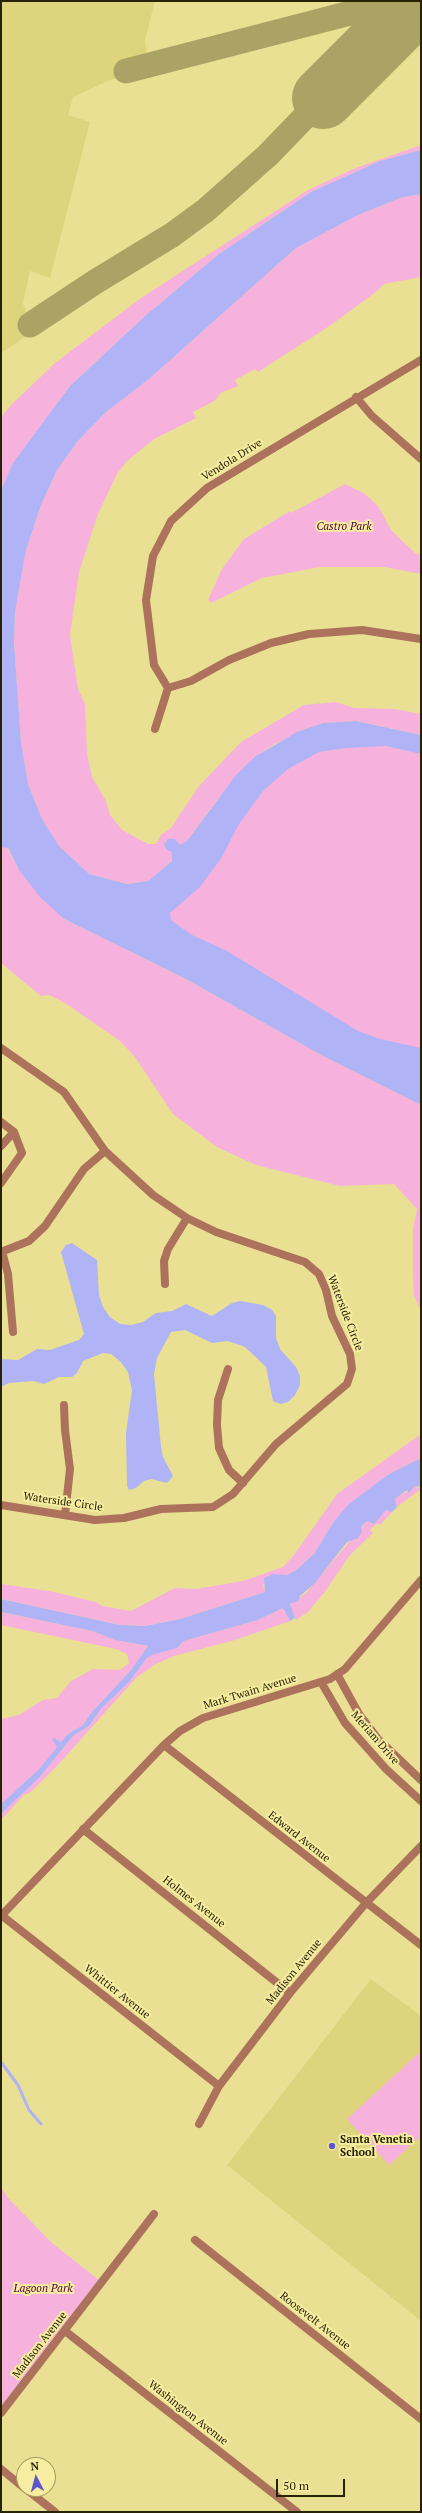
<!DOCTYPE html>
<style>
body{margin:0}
#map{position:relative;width:422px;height:2513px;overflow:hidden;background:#eae093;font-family:"PT Serif",serif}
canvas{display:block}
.frame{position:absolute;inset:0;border:2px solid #262202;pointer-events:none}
.north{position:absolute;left:16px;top:2457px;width:40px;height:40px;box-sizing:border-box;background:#f7eda0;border:1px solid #a39c61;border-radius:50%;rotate:354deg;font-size:11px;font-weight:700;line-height:16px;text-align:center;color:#262202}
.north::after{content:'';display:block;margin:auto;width:14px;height:18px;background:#5e55ce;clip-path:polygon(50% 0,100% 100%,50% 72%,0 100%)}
.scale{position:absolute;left:276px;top:2479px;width:69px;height:18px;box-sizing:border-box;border:2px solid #262202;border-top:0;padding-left:5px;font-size:12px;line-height:14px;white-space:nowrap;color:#262202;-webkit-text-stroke:3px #f7eda0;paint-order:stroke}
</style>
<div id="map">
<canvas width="422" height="2513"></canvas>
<div class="frame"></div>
<div class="north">N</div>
<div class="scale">50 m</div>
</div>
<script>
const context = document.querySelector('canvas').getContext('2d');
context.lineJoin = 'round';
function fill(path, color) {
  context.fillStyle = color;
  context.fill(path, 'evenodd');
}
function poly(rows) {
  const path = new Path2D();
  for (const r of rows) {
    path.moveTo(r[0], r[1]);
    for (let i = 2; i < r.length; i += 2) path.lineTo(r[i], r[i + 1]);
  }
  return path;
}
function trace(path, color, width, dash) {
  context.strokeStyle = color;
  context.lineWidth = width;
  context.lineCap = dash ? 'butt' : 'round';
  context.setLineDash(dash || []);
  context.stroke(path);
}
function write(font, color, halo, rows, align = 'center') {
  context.font = font + ' "PT Serif",serif';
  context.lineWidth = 4;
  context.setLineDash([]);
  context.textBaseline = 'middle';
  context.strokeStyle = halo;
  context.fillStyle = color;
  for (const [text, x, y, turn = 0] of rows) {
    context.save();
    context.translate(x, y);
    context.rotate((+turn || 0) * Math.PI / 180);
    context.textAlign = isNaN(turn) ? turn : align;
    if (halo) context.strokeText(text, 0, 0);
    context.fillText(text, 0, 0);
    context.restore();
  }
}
const built = poly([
 [1,1,155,1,145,41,150,69,110,80,73,97,68,115,90,122,50,278,30,271,23,304,34,331,1,353],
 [371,1979,421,2016,421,2321,227,2165]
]);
const green = poly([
 [421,145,421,150,380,161,311,192,219,254,145,316,70,386,14,463,1,490,1,417,12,404,55,363,141,298,308,190,353,169],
 [421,194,421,277,384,284,376,292,331,325,258,372,255,369,235,380,238,386,220,393,216,400,193,412,196,418,154,439,127,461,117,474,98,514,79,572,70,635,78,689,85,704,87,753,92,777,106,801,110,815,122,830,148,844,156,844,161,835,171,828,199,786,241,742,304,705,336,702,354,708,395,709,421,714,421,735,356,721,323,723,274,744,254,758,345,724,421,747,421,1072,143,907,247,765,217,800,187,841,180,846,175,839,168,839,164,844,172,852,172,861,148,881,127,884,89,874,71,859,59,846,42,819,28,784,21,743,14,643,15,612,26,550,41,505,57,470,78,441,106,412,150,378,296,248,358,215,403,197],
 [345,484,365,494,378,506,391,530,415,553,421,555,421,574,384,567,320,567,262,578,211,603,208,600,222,569,244,539,290,511,291,513],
 [6,846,19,870,64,919,184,978,323,1056,421,1105,421,1311,414,1296,413,1272,413,1229,417,1209,394,1184,340,1186,256,1165,217,1147,173,1114,135,1057,120,1041,65,1003,49,995,41,996,1,963,1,847],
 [421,1434,421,1458,389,1474,334,1521,314,1554,295,1571,263,1584,265,1592,180,1619,145,1626,120,1625,1,1599,1,1584,49,1591,96,1602,102,1606,131,1611,175,1588,196,1589,243,1581,283,1567,294,1555,337,1494],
 [415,1486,421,1489,397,1507,395,1499],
 [386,1510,392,1512,380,1525,377,1523,370,1530,373,1533,350,1555,324,1593,308,1612,296,1620,290,1605,306,1593,367,1521,371,1523],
 [283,1608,290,1621,235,1640,174,1656,156,1664,137,1677,56,1767,31,1792,24,1795,1,1820,1,1814,39,1778,73,1736,89,1726,101,1709,130,1681,146,1659,152,1654,177,1648,184,1641,258,1620],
 [1,1612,92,1631,116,1640,148,1646,130,1671,91,1713,83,1725,68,1734,40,1768,1,1804,1,1719,19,1715,43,1700,57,1698,71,1681,93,1669,120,1670,129,1663,127,1654,116,1649,1,1625],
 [421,2051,421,2136,389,2165,347,2119],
 [1,2187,8,2198,52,2243,100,2281,1,2412]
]);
const water = poly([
 [421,150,421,194,403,197,358,215,296,248,149,379,106,412,78,441,57,470,41,505,26,550,15,612,14,643,21,742,28,784,42,819,59,846,89,874,127,884,148,881,172,861,172,852,167,850,164,844,168,839,175,839,180,845,187,841,236,775,256,756,297,732,323,723,356,721,421,735,421,754,386,746,346,748,319,752,288,769,264,790,239,824,222,857,200,887,170,913,171,920,192,935,227,951,358,1031,380,1039,421,1048,421,1105,323,1056,184,978,64,919,40,897,19,870,8,848,1,847,1,490,13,463,70,386,145,316,219,254,311,192,380,161],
 [72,1243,97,1260,99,1295,103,1307,110,1317,120,1324,131,1325,143,1322,156,1313,172,1311,186,1304,212,1316,232,1303,240,1301,263,1305,272,1310,276,1316,276,1338,280,1349,296,1367,300,1376,300,1385,295,1395,288,1402,280,1404,273,1401,266,1367,245,1347,228,1341,212,1343,185,1330,171,1332,157,1358,154,1374,161,1447,163,1457,173,1476,167,1483,151,1479,144,1481,136,1488,129,1490,127,1486,126,1433,132,1390,128,1372,120,1361,111,1354,103,1353,83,1361,77,1373,72,1377,59,1377,44,1384,33,1381,9,1383,1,1387,1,1359,18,1360,37,1349,50,1350,79,1340,84,1334,61,1252,66,1245],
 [421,1458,421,1487,415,1486,409,1493,407,1490,395,1499,397,1507,392,1512,386,1510,374,1524,367,1521,361,1527,362,1531,358,1538,347,1542,315,1583,300,1596,298,1601,290,1604,295,1618,290,1621,283,1608,258,1620,184,1641,177,1648,152,1655,146,1659,130,1681,101,1709,89,1726,73,1736,39,1778,1,1814,1,1804,40,1768,57,1747,52,1739,54,1738,61,1742,68,1734,83,1725,91,1713,130,1671,148,1646,115,1640,92,1631,1,1612,1,1599,120,1625,145,1626,180,1619,265,1592,264,1578,273,1574,286,1575,295,1571,314,1554,334,1521,350,1503,389,1474]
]);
const stream = poly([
 [1,2062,18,2085,29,2110,41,2124]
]);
const taxiway = poly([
 [126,71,397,1],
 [30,325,95,282,172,235,206,210,268,155,323,98]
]);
const runway = poly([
 [323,98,420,1]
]);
const minor = poly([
 [356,397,372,416,421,459],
 [168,688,191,681,229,660,271,643,309,634,362,630,421,639],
 [155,729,168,688,154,665,146,600,153,556,171,521,207,488,421,360],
 [1,1048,64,1092,105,1151,153,1195,187,1218,216,1232,305,1262,319,1274,326,1290,332,1316,350,1354,352,1369,347,1384,276,1444,233,1494,213,1507,161,1509,124,1518,95,1520,1,1505],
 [1,1122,14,1132,22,1153,1,1183],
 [1,1146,14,1132],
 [2,1251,8,1274,13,1332],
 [1,1252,29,1241,45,1226,84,1169,105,1151],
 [165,1284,164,1261,168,1249,187,1218],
 [228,1369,218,1400,217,1425,219,1448,229,1470,243,1483],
 [64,1405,65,1430,70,1469,65,1515],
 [337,1674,359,1714,378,1739,421,1780],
 [321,1682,345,1723,386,1769,421,1801],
 [164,1745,421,1945],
 [83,1829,290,1993],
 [1,1915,219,2086],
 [1,1916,164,1745,180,1731,203,1718,330,1679,345,1669,421,1580],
 [199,2124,219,2086,290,1993,366,1903,421,1846],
 [195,2240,421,2419],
 [65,2331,297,2512],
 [1,2413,154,2214],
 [1,2469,24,2488],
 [26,2489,55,2512]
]);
const markers = [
 [332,2146,4,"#5e55ce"]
];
const streetNames = [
 ["Vendola Drive",232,460,-32],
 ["Waterside Circle",345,1313,69],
 ["Waterside Circle",63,1502,8],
 ["Mark Twain Avenue",250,1692,-17],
 ["Meriam Drive",375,1738,49],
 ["Edward Avenue",299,1837,38],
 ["Holmes Avenue",194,1902,38],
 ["Madison Avenue",294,1972,-51],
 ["Whittier Avenue",117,1992,38],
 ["Roosevelt Avenue",315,2321,38],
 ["Madison Avenue",40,2345,-52],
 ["Washington Avenue",188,2413,38]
];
const parkNames = [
 ["Castro Park",344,527],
 ["Lagoon Park",43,2289]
];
const poiNames = [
 ["Santa Venetia",340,2140],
 ["School",340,2153]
];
fill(built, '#dfd47e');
fill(green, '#f6b2dc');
fill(water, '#b0b4f7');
trace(stream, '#b0b4f7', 3);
trace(taxiway, '#aba364', 25);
trace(runway, '#aba364', 62);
trace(minor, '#ac725c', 8);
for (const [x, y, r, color] of markers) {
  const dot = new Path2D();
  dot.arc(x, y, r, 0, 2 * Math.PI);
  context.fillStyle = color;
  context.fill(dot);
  trace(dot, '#f7eda0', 1.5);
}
write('11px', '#262202', '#f7eda0', streetNames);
write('italic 11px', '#4c0139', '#f7eda0', parkNames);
write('bold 11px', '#262202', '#f7eda0', poiNames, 'left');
</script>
